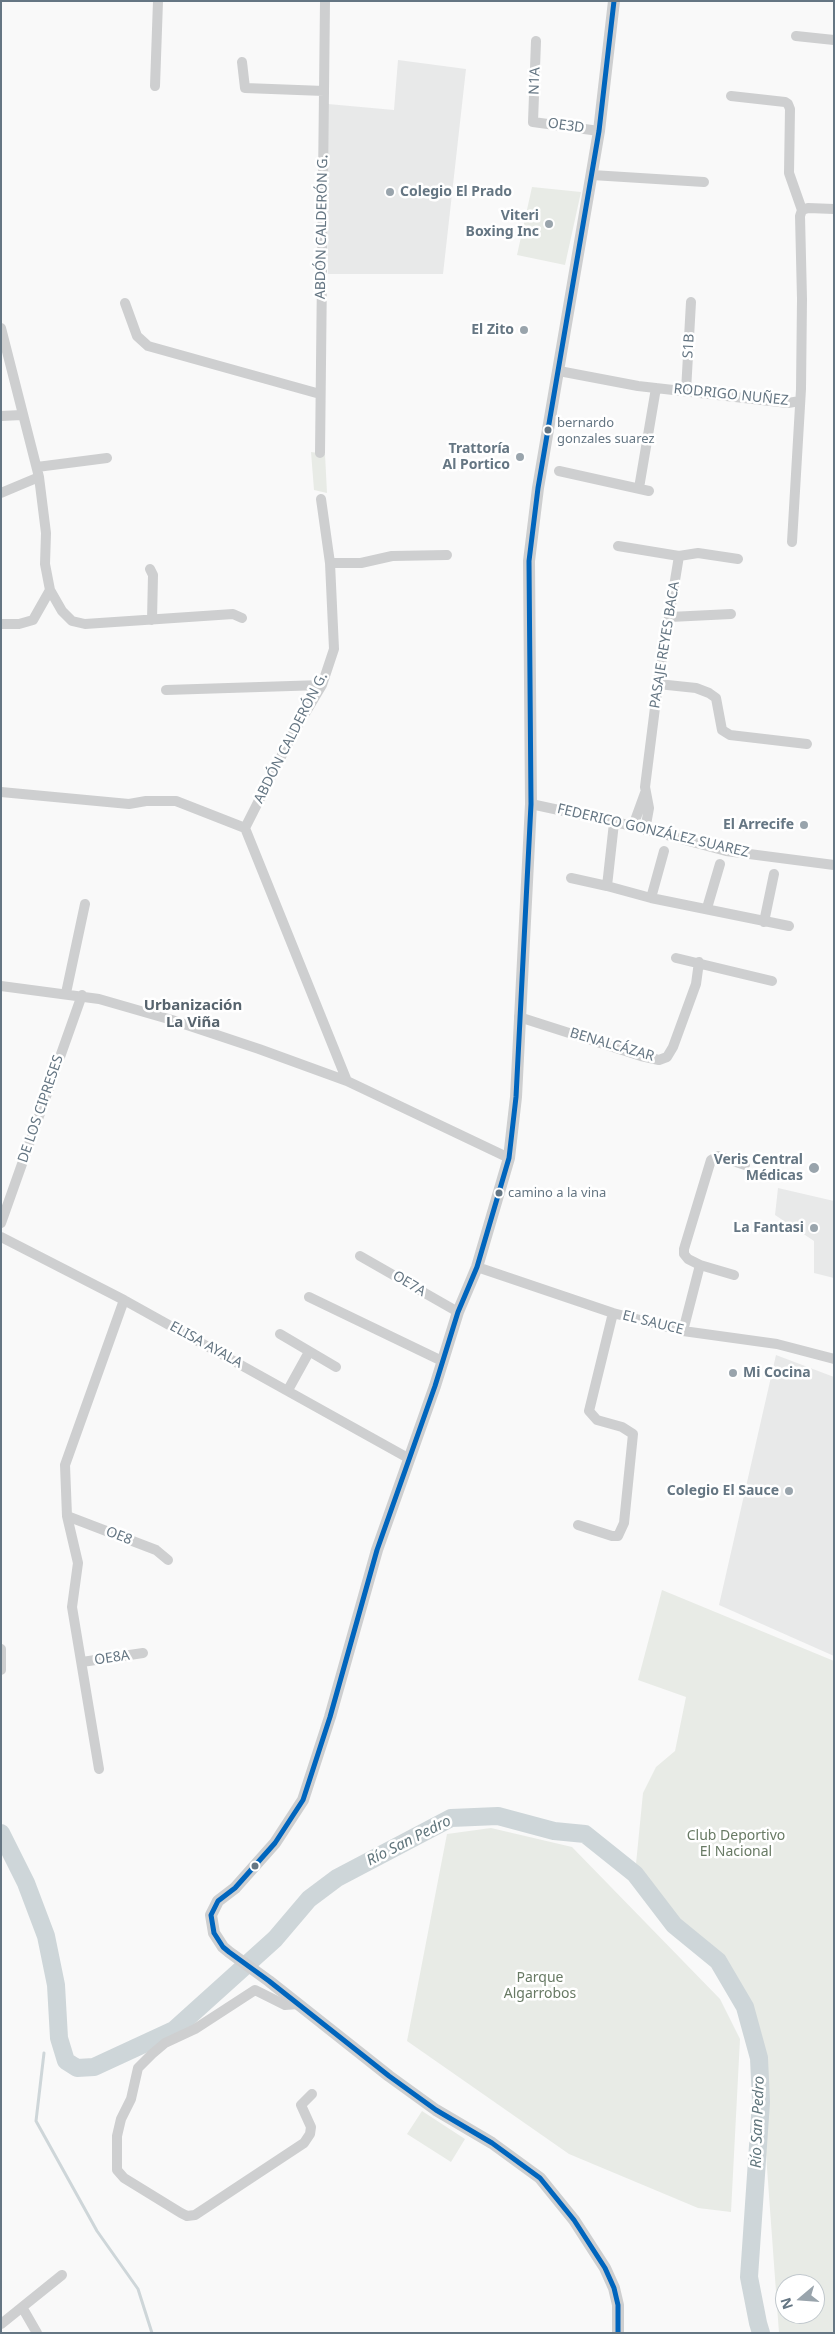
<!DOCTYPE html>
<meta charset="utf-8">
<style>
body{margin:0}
#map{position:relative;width:835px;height:2334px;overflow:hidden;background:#f9f9f9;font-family:"Noto Sans",sans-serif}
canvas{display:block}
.frame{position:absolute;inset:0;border:2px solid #657683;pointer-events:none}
.north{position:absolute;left:775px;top:2274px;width:50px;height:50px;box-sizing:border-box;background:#fff;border:1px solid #c1c8cd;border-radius:50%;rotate:252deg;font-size:14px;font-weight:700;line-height:20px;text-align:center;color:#657683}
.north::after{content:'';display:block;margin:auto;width:18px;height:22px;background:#99a4ac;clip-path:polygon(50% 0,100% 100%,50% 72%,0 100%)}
</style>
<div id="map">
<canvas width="835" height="2334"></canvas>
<div class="frame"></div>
<div class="north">N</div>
</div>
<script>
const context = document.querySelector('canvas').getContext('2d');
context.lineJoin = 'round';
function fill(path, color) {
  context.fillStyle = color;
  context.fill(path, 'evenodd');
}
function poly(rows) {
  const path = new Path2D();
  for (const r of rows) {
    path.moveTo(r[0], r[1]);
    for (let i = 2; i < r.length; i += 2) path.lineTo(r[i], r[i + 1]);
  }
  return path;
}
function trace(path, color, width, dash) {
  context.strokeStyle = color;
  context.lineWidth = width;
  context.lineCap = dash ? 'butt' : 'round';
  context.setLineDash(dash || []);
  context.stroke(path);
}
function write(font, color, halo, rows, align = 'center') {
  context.font = font + ' "Noto Sans",sans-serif';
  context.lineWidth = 5;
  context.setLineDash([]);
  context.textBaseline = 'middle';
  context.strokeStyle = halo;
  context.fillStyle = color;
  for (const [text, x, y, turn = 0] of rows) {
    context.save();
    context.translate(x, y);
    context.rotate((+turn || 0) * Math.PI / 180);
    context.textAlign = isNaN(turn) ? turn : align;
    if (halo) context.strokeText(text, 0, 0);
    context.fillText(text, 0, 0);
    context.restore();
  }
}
const built = poly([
 [398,60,466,69,443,274,328,274,328,104,394,110],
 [778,1188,834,1201,834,1278,814,1273,814,1241,775,1215],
 [776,1355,834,1377,834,1656,719,1605]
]);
const green = poly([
 [532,187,581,192,565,265,517,255],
 [311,452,325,454,327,493,314,490],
 [662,1590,834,1661,834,2333,779,2333,759,2058,745,2007,718,1961,674,1925,635,1874,643,1793,656,1767,675,1751,686,1697,638,1680],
 [785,2284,815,2284,815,2314,785,2314],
 [491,1828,572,1847,720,1999,740,2039,731,2212,698,2208,569,2154,407,2041,447,1834],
 [422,2111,465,2139,451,2162,407,2134]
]);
const stream = poly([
 [44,2053,36,2121,97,2231,138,2289,152,2333]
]);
const river = poly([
 [1,1833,26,1883,46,1936,56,1985,59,2038,66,2061,77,2068,94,2067,174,2030,275,1939,309,1899,337,1878,451,1818,498,1816,554,1831,585,1834,635,1874,674,1925,718,1961,745,2007,759,2058,761,2102,749,2277,758,2323,761,2333]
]);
const minor = poly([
 [796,36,834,40],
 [536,41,533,122,599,131],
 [242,62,245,88,324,91],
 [155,86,158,1],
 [731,96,785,102,788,104,790,109,789,173,802,210],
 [592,175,704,182],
 [125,303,137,336,148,346,320,394],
 [1,328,39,477,46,533,45,564,50,590,62,611,72,621,85,624,233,614,242,618],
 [559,371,638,386,788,403,800,401],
 [686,391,691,302],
 [1,416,22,415],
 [320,453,325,1],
 [37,467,107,458],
 [559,471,649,491],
 [639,488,656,388],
 [1,493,39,477],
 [792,542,801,389,802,299,800,216,802,210,808,208,834,209],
 [618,546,679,556],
 [330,563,361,563,392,556,447,555],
 [150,569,153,575,152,620],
 [670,617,731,614],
 [1,624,19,624,33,620,50,590],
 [658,684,696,688,709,693,716,698,722,730,730,735,807,744],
 [166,690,322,685],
 [1,792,129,804,146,801,176,801,245,828,347,1081],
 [531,804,633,826,726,851,834,865],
 [614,823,607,886,651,898,789,926],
 [633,826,645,793],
 [245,828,291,737,322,685,334,649,330,563,321,499],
 [645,830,649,808,645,787,658,684,679,556,698,553,738,559],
 [571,878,607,886],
 [651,898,664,851],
 [707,908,720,864],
 [764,922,774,874],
 [676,958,772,981],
 [1,986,99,999,172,1020,259,1049,347,1081,509,1158],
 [66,993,85,904],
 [519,1017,641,1056,659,1060,667,1057,673,1047,696,984,699,962],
 [1,1223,82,995],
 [1,1237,124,1300,408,1458],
 [360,1256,458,1312],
 [477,1267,613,1313,683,1331,777,1344,834,1359],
 [734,1275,700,1265,688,1259,684,1254,684,1249,711,1160,718,1156,745,1165],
 [309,1297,442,1361],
 [683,1331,700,1265],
 [280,1334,336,1367],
 [288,1390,309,1352],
 [67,1516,156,1550,168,1560],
 [578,1525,612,1536,618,1536,624,1523,633,1434,622,1427,597,1420,589,1411,613,1313],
 [1,1649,1,1670],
 [82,1662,143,1653],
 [99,1769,72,1607,78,1563,67,1516,65,1465,124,1300],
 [297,2004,285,2005,255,1990,195,2029,165,2043,152,2054,138,2068,131,2099,121,2119,117,2136,117,2170,124,2178,181,2213,187,2216,195,2215,304,2143,310,2134,311,2127,301,2105,312,2094],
 [22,2307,37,2333],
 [1,2324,62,2275]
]);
const tertiary = poly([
 [614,1,599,131,538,488,529,561,531,804,516,1097,509,1158,477,1267,458,1312,435,1386,377,1550,330,1717,303,1800,275,1843,235,1888,218,1901,211,1915,214,1933,223,1947,229,1952,269,1981,389,2076,436,2110,492,2143,540,2178,574,2220,605,2268,614,2288,618,2305,618,2333]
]);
const bus1 = poly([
 [614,1,599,131,538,488,529,561,531,804,516,1097,509,1158,477,1267,458,1312,435,1386,377,1550,330,1717,303,1800,275,1843,235,1888,218,1901,211,1915,214,1933,223,1947,229,1952,269,1981,389,2076,436,2110,492,2143,540,2178,574,2220,605,2268,614,2288,618,2305,618,2333]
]);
const markers = [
 [390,192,5,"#99a4ac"],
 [549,224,5,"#99a4ac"],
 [524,330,5,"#99a4ac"],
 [548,430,4.5,"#657683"],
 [520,457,5,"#99a4ac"],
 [804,825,5,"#99a4ac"],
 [814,1168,6,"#99a4ac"],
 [499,1193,4.5,"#657683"],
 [814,1228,5,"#99a4ac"],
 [733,1373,5,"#99a4ac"],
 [789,1491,5,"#99a4ac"],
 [255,1866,4.5,"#657683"]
];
const busNames = [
 ["bernardo",557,423],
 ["gonzales suarez",557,439],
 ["camino a la vina",508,1193]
];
const streetNames = [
 ["N1A",535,81,-88],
 ["OE3D",566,126,8],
 ["ABDÓN CALDERÓN G.",322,227,-89],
 ["S1B",689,346,-87],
 ["RODRIGO NUÑEZ",731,395,6],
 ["PASAJE REYES BACA",665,645,-81],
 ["ABDÓN CALDERÓN G.",291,738,-63],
 ["FEDERICO GONZÁLEZ SUAREZ",653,831,13],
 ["BENALCÁZAR",612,1045,16],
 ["DE LOS CIPRESES",41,1109,-71],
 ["OE7A",409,1284,31],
 ["EL SAUCE",653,1323,14],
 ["ELISA AYALA",206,1345,29],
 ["OE8",119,1536,21],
 ["OE8A",112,1658,-8]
];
const poiNames = [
 ["Colegio El Prado",400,192,"left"],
 ["Viteri",539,216],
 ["Boxing Inc",539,232],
 ["El Zito",514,330],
 ["Trattoría",510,449],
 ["Al Portico",510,465],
 ["El Arrecife",794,825],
 ["Veris Central",803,1160],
 ["Médicas",803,1176],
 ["La Fantasi",804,1228],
 ["Mi Cocina",743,1373,"left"],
 ["Colegio El Sauce",779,1491]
];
const parkNames = [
 ["Club Deportivo",736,1836],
 ["El Nacional",736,1852],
 ["Parque",540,1978],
 ["Algarrobos",540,1994]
];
const neighbourhoodNames = [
 ["Urbanización",193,1006],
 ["La Viña",193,1023]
];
const waterNames = [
 ["Río San Pedro",409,1841,-27],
 ["Río San Pedro",758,2122,-88]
];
fill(built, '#e8e9e9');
fill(green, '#e8ebe6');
trace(stream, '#ced6d9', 3);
trace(river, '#ced6d9', 18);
trace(minor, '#cecfd0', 10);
trace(tertiary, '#cecfd0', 12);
trace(bus1, '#0065bd', 5);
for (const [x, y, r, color] of markers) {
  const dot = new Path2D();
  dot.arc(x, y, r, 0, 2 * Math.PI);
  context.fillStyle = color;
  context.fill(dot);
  trace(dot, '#fff', 2);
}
write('13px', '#657683', '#fff', busNames, 'left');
write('14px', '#657683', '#fff', streetNames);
write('bold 14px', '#657683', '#fff', poiNames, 'right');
write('14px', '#687a64', '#fff', parkNames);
write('bold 15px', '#57646e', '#fff', neighbourhoodNames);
write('italic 15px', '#60757c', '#fff', waterNames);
</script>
